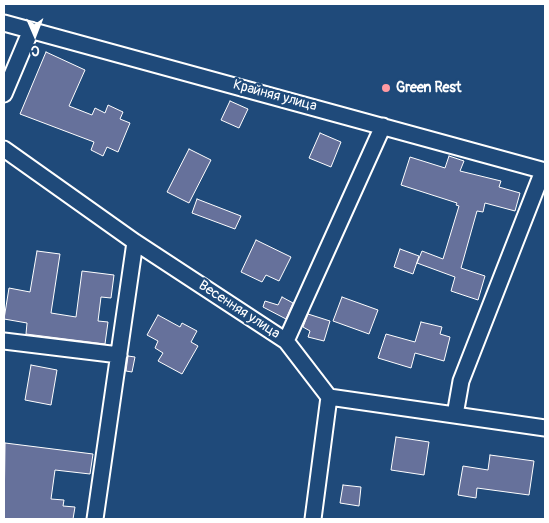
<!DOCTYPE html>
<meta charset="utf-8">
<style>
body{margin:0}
#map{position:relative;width:549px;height:523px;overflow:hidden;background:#1f4a7a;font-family:Pangolin,sans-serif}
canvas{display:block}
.frame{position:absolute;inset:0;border:5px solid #fff;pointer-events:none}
.north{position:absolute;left:10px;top:10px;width:50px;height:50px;-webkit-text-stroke:4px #1f4a7a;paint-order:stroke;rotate:179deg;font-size:14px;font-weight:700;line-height:20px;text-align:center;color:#fff}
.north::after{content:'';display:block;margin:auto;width:18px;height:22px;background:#fff;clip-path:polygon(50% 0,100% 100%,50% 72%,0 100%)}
</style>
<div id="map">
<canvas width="549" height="523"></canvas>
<div class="frame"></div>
<div class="north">С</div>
</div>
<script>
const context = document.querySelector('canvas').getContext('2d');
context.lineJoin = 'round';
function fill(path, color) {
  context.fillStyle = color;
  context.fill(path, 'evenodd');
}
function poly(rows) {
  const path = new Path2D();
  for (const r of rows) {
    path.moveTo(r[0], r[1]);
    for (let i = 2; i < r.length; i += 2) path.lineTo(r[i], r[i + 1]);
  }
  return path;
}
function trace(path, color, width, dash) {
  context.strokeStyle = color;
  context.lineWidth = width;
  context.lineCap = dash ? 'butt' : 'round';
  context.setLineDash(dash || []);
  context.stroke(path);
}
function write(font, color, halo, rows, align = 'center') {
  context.font = font + ' Pangolin,sans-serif';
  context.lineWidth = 4.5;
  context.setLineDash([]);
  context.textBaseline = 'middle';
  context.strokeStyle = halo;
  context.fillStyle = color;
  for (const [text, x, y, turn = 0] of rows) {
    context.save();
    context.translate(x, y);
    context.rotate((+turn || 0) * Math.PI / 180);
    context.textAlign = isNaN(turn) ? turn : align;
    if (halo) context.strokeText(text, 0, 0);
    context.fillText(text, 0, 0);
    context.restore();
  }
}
const building = poly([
 [46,52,85,70,69,106,92,115,95,108,105,113,108,105,123,112,120,119,130,123,118,152,107,147,103,156,91,150,94,142,20,114,46,52],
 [230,101,248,109,239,128,221,120,230,101],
 [320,133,341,142,331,167,309,158,320,133],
 [189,149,211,160,189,203,167,192,189,149],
 [449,156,464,161,460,171,501,181,499,187,520,193,515,211,485,203,483,212,477,211,461,268,485,276,478,300,451,291,455,277,417,263,422,251,443,259,459,206,456,205,457,203,401,185,410,157,445,168,449,156],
 [197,199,241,216,235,229,192,213,197,199],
 [256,240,291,257,279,281,266,275,262,282,241,272,256,240],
 [400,249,419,256,413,274,394,267,400,249],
 [37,251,60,254,51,313,76,317,82,271,114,275,111,298,101,297,98,321,108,322,105,344,26,334,27,323,4,319,9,288,30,292,37,251],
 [282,297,293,303,286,319,263,307,265,301,278,305,282,297],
 [342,297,378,310,369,334,333,321,342,297],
 [308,314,330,321,324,341,308,337,310,331,303,327,308,314],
 [158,315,180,327,182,323,197,331,191,342,198,346,182,374,158,361,163,353,155,348,158,341,147,335,158,315],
 [421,322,442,327,440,334,450,337,444,361,415,353,411,368,378,358,386,334,415,342,421,322],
 [128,356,135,357,132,372,126,371,128,356],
 [31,365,57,370,51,405,25,400,31,365],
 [396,437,429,442,424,475,391,470,396,437],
 [5,443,93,454,90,474,55,470,51,499,64,500,63,506,75,507,73,519,4,519,5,443],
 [490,455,534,461,529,495,477,488,476,498,458,495,463,466,488,470,490,455],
 [343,485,361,487,359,506,340,503,343,485]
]);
const minor = poly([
 [4,23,545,171],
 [4,94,31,30],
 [4,149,135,242,286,341,329,397,545,428],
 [4,341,119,355],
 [286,341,383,126],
 [455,415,461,381,543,171],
 [95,519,135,242],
 [313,519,329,397]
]);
const markers = [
 [386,88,5,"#ff9aa2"]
];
const poiNames = [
 ["Green Rest",396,88]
];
const streetNames = [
 ["Крайняя улица",275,96,15],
 ["Весенняя улица",239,310,33]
];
fill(building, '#66719b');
trace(building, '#fff', 1);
trace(minor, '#fff', 19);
trace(minor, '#1f4a7a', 15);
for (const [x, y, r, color] of markers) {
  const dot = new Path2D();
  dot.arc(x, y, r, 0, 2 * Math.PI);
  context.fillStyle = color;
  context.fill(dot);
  trace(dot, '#1f4a7a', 2);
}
write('bold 14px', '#fff', '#1f4a7a', poiNames, 'left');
write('14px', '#fff', '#1f4a7a', streetNames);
</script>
